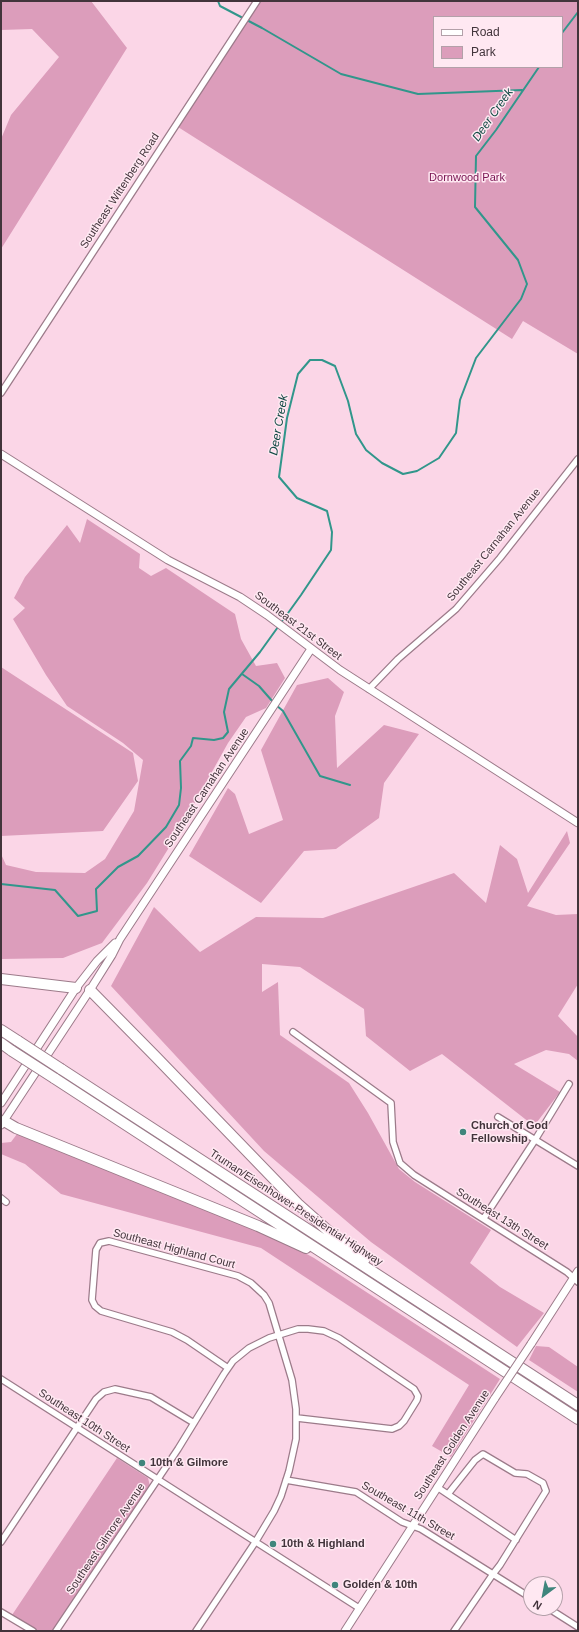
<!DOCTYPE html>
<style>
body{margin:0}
#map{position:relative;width:579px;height:1632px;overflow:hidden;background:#fbd6e7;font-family:Helvetica,sans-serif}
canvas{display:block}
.frame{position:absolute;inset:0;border:2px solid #42343b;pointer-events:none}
.legend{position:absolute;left:433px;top:16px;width:130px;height:52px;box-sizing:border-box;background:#ffe8f2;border:1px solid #b3a0a9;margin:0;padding:5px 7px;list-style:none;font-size:12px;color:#42343b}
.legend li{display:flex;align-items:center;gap:8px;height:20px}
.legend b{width:20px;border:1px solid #b3a0a9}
.north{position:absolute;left:523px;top:1576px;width:40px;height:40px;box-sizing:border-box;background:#ffe8f2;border:1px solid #b3a0a9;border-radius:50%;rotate:212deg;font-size:11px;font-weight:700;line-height:16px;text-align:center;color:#42343b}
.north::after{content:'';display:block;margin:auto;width:14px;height:18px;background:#3f857c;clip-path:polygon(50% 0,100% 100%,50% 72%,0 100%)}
</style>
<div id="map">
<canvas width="579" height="1632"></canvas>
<div class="frame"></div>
<ul class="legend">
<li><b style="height:5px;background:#fff"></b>Road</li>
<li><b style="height:11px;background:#dc9dbb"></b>Park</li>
</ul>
<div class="north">N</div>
</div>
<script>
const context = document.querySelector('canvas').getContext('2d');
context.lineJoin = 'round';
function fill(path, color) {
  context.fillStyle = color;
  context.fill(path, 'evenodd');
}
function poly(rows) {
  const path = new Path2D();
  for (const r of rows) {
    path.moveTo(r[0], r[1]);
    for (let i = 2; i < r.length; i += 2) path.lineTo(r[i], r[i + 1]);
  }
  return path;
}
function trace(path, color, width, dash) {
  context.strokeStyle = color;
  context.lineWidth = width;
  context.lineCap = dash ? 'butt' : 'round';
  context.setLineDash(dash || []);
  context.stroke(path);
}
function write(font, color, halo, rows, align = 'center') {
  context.font = font + ' Helvetica,sans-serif';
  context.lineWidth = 3;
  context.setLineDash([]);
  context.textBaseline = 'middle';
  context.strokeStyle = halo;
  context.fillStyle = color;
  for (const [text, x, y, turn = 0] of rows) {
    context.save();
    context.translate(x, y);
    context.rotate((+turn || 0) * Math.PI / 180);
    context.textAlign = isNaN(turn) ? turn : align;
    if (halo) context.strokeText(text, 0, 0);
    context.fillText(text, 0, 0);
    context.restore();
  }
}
const green = poly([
 [1,1,91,1,127,48,1,249,1,139,11,115,59,57,32,29,1,30],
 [261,1,578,1,578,354,523,321,512,339,178,127],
 [434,17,562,17,562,67,434,67],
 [87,519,140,554,139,568,151,576,166,568,235,614,241,639,256,666,277,663,285,678,266,708,246,717,228,743,178,833,147,883,102,943,63,958,1,959,1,854,6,865,36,872,85,873,105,859,134,811,143,760,123,743,67,706,46,675,13,619,25,608,14,598,25,577,67,525,80,543],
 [1,667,133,753,138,781,103,831,1,836],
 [328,678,344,692,335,716,337,768,384,725,419,734,384,783,379,818,336,849,304,851,261,903,189,856,228,788,235,794,249,834,283,820,261,750,297,685],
 [567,831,570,843,527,906,556,915,578,914,578,984,558,1016,578,1037,578,1061,569,1054,546,1050,514,1064,560,1092,534,1126,442,1054,410,1071,366,1036,364,1009,300,967,262,964,262,992,278,982,280,1035,349,1083,368,1113,399,1169,415,1182,491,1230,470,1263,500,1287,544,1313,517,1347,371,1242,264,1151,111,986,154,907,200,952,256,917,323,918,454,873,486,903,500,845,517,859,528,893],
 [17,1134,285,1242,314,1258,500,1379,451,1457,432,1446,469,1385,261,1248,61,1194,25,1164,1,1154,1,1143,11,1142],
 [536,1346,549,1347,578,1367,578,1392,529,1360],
 [117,1458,148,1478,150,1486,53,1631,38,1631,12,1615]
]);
const stream = poly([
 [218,1,220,6,262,28,341,74,418,94,522,90],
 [562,33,578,12],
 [242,674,259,686,273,702],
 [276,705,283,711,320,776,350,785],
 [1,884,55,890,78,916,97,911,96,889,118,867,138,856,166,827,179,805,181,788,180,761,191,746,193,738,214,740,223,738,228,732,224,712,229,689,260,652,301,595,331,550,332,532,327,511,297,498,279,477,287,418,298,374,310,360,322,360,335,366,348,401,356,434,366,450,382,463,403,474,417,471,439,458,456,433,460,400,476,358,521,299,527,284,518,260,475,207,476,156,496,130,539,67]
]);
const minor = poly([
 [1,393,257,1],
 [369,689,398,659,456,609,500,558,578,459],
 [293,1032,391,1103,393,1142,400,1163,414,1175,567,1272,578,1282],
 [498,1117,578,1166],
 [1,1198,6,1202],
 [484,1218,535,1140,569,1084],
 [1,1379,359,1608],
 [286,1480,356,1492,402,1522,421,1529,531,1598],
 [437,1487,516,1540],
 [448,1494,475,1460,483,1454,515,1473,527,1474,543,1483,546,1491,500,1565,493,1574,454,1631],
 [1,1542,96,1399,104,1392,115,1389,151,1397,194,1423],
 [548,1608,578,1627],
 [1,1612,33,1631],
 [56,1631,178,1449,224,1374,233,1361,249,1348,269,1338,298,1329,308,1329,324,1331,339,1338,414,1389,418,1396,417,1400,404,1421,399,1426,392,1429,297,1418],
 [196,1631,256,1541,274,1511,281,1496,289,1471,296,1439,296,1409,292,1380,269,1303,264,1295,251,1283,238,1276,109,1241,100,1243,96,1250,92,1300,95,1306,101,1311,172,1332,187,1340,228,1368]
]);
const tertiary = poly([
 [1,454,168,560,240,597,267,615,340,670,578,823],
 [1,1103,76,988,97,961,115,943],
 [1,1125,90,990,112,955,120,939,311,649],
 [531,1344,578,1271],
 [345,1631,495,1398]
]);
const motorway = poly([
 [1,979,76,988],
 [90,990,156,1057,298,1204,335,1237,365,1259],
 [1,1030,18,1041],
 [1,1043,12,1051],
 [61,1069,578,1405],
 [54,1078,578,1419],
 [4,1121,16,1128,258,1226,306,1248]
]);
const tertiaryBridge = poly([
 [495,1398,531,1344]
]);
const motorwayBridge = poly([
 [18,1041,61,1069],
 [12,1051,54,1078]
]);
const markers = [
 [463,1132,4,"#3f857c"],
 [142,1463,4,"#3f857c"],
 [273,1544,4,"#3f857c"],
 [335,1585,4,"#3f857c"]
];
const parkNames = [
 ["Dornwood Park",467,178]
];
const streetNames = [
 ["Southeast Wittenberg Road",120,191,-57],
 ["Southeast Carnahan Avenue",494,545,-51],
 ["Southeast 21st Street",298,626,37],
 ["Southeast Carnahan Avenue",207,788,-56],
 ["Truman/Eisenhower Presidential Highway",296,1208,33],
 ["Southeast 13th Street",502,1219,32],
 ["Southeast Highland Court",174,1249,15],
 ["Southeast 10th Street",84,1421,33],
 ["Southeast Golden Avenue",452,1445,-57],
 ["Southeast 11th Street",408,1511,30],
 ["Southeast Gilmore Avenue",106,1539,-56]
];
const poiNames = [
 ["Church of God",471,1126],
 ["Fellowship",471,1139],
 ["10th & Gilmore",150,1463],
 ["10th & Highland",281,1544],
 ["Golden & 10th",343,1585]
];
const waterNames = [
 ["Deer Creek",493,115,-55],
 ["Deer Creek",279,425,-80]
];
fill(green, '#dc9dbb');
trace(stream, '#31968b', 2);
trace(minor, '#9c7b8a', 8);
trace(tertiary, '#9c7b8a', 9);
trace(motorway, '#9c7b8a', 12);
trace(minor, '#fff', 5.5);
trace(tertiary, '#fff', 7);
trace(motorway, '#fff', 10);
trace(tertiaryBridge, '#9c7b8a', 9, []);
trace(motorwayBridge, '#9c7b8a', 12, []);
trace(tertiaryBridge, '#fff', 7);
trace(motorwayBridge, '#fff', 10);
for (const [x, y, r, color] of markers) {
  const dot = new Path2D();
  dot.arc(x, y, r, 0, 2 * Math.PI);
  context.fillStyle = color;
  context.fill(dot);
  trace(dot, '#ffe8f2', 1.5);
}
write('11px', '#781351', '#ffe8f2', parkNames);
write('11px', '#42343b', '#ffe8f2', streetNames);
write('bold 11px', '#42343b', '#ffe8f2', poiNames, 'left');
write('italic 12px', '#0f4943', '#ffe8f2', waterNames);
</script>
